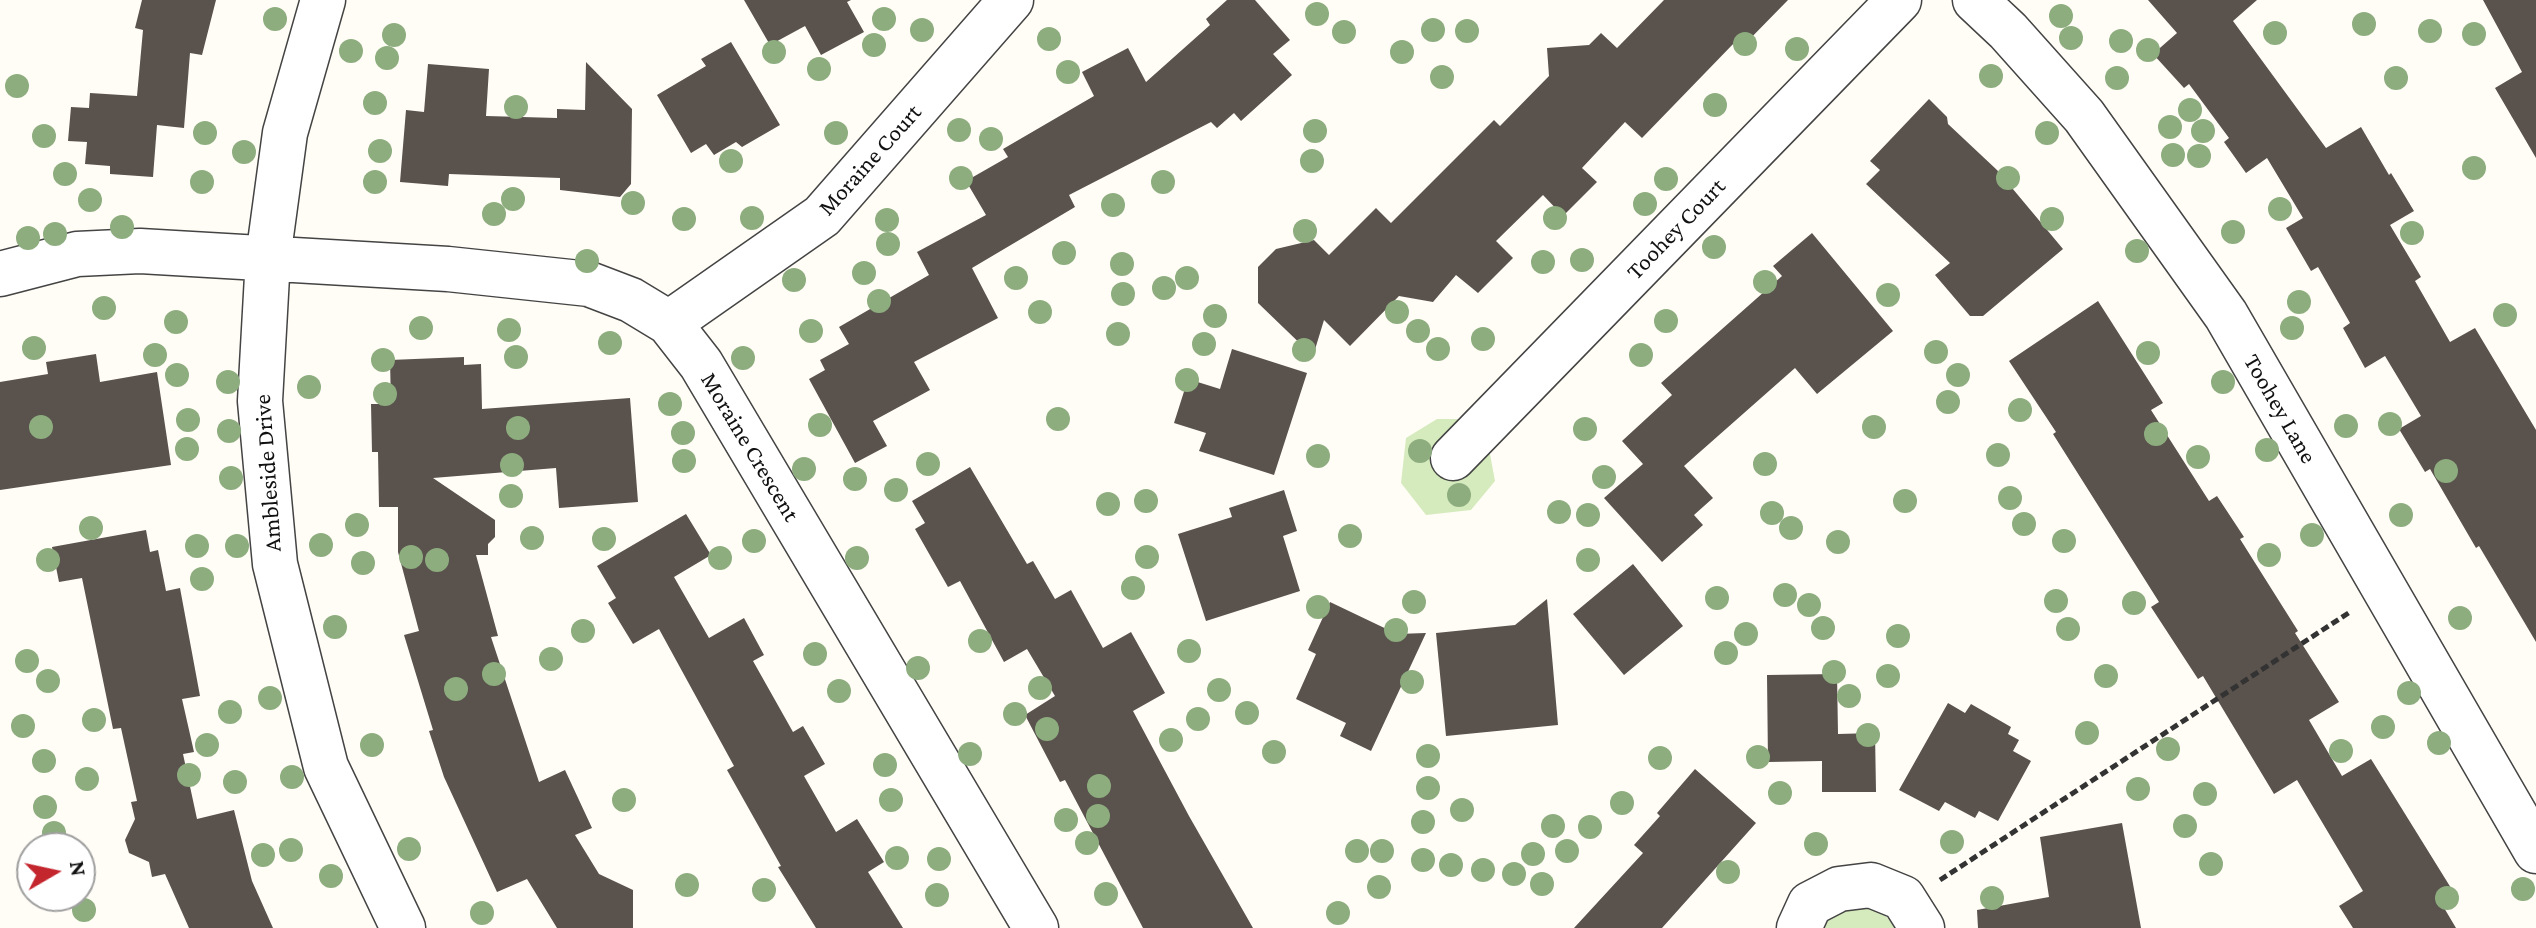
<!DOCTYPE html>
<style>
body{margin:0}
#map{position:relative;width:2536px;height:928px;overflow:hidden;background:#fffdf5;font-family:"Crimson Pro",serif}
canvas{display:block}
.north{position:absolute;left:16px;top:832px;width:80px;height:80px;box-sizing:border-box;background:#fff;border:2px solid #a0a0a0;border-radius:50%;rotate:81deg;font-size:22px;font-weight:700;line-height:32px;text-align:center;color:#111}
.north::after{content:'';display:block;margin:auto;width:28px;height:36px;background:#c4262e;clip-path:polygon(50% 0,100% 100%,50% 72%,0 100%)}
</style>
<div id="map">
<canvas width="2536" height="928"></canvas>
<div class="north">N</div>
</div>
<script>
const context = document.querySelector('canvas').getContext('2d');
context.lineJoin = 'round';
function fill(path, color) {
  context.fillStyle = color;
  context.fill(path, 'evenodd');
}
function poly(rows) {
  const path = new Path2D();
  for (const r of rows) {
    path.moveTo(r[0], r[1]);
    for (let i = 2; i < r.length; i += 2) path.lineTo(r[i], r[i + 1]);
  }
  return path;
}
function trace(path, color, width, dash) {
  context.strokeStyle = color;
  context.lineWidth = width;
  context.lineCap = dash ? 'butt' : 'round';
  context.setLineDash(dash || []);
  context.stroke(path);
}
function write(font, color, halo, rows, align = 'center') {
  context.font = font + ' "Crimson Pro",serif';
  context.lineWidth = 8;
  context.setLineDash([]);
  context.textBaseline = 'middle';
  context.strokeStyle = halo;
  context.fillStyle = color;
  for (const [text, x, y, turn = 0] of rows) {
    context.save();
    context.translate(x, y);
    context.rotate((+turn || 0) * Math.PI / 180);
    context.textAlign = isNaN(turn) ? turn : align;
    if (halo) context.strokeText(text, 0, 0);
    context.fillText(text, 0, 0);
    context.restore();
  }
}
const green = poly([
 [1437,419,1465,419,1487,438,1495,481,1471,510,1426,515,1401,483,1406,438],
 [1875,906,1898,928,1816,928,1839,907]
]);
const building = poly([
 [142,0,216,0,202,55,190,53,184,128,157,125,153,177,110,174,110,166,85,164,87,142,68,141,71,107,89,108,90,93,137,96,143,30,135,28],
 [744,0,851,0,847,2,864,32,821,55,805,26,770,45],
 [1227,0,1255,0,1290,40,1273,54,1292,75,1241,121,1234,113,1217,128,1211,122,1069,195,1075,207,972,268,998,318,914,362,930,390,873,421,887,446,855,463,809,379,825,370,820,360,849,344,839,327,929,275,917,252,986,215,966,181,1008,157,1003,149,1094,96,1082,72,1128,48,1146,82,1210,25,1206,19],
 [1664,0,1788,0,1742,47,1736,41,1642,138,1625,122,1582,168,1597,182,1563,216,1543,195,1496,241,1513,258,1478,293,1456,275,1433,302,1399,296,1350,346,1324,320,1313,356,1258,303,1258,267,1276,249,1314,240,1329,255,1376,208,1391,223,1494,120,1500,126,1549,76,1547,48,1589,45,1601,33,1617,48],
 [2148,0,2257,0,2233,21,2326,148,2361,127,2389,175,2391,173,2414,211,2390,225,2421,277,2415,281,2450,342,2475,328,2536,430,2536,642,2479,546,2476,548,2430,469,2425,472,2399,429,2421,416,2385,356,2365,368,2343,328,2350,323,2318,267,2311,271,2286,228,2303,218,2267,158,2246,173,2224,142,2229,138,2189,84,2184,88,2153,54,2177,33],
 [2483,0,2536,0,2536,158,2495,88,2522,72],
 [731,42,780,125,742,147,736,142,714,155,706,144,691,153,657,95,706,66,701,59],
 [586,62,632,109,631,184,620,197,560,190,560,178,449,174,448,186,400,182,406,110,424,112,428,64,489,69,486,116,557,118,557,109,585,110],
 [1929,99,1947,117,1948,124,1997,170,2063,249,1983,316,1970,316,1935,275,1950,263,1866,184,1880,170,1870,161],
 [1812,233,1893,331,1817,394,1795,368,1684,466,1713,498,1694,515,1703,525,1662,562,1604,498,1643,464,1622,441,1672,395,1661,383,1782,276,1773,266],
 [2098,301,2163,403,2151,410,2209,501,2217,496,2244,537,2240,539,2298,631,2295,633,2339,702,2309,720,2342,776,2371,759,2451,888,2437,896,2456,928,2353,928,2339,906,2363,891,2297,780,2274,794,2203,676,2198,679,2151,607,2159,602,2053,434,2056,432,2009,361],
 [1232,349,1307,373,1274,475,1199,451,1206,433,1174,423,1188,379,1220,389],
 [96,354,100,382,157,372,171,465,0,490,0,382,48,374,46,362],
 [464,357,464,365,481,364,482,409,630,398,638,502,559,508,556,468,433,478,495,520,495,537,488,544,488,555,476,555,498,636,491,637,539,782,565,770,592,828,575,835,599,874,633,890,633,928,557,928,527,879,497,892,444,777,429,731,433,730,404,635,419,631,398,552,398,507,379,507,378,452,372,452,371,404,391,404,390,360],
 [970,467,1027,564,1033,561,1055,599,1071,590,1103,648,1131,632,1165,693,1133,711,1189,816,1253,928,1143,928,1065,780,1060,782,1025,715,1055,696,1027,649,1004,662,960,581,948,587,915,529,925,523,912,501],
 [1284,490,1297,531,1283,536,1300,591,1206,621,1178,534,1232,517,1229,508],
 [686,514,711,555,674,577,709,638,744,618,764,655,753,661,793,732,803,726,825,764,804,776,836,832,857,819,884,862,868,872,903,928,816,928,778,867,781,866,727,770,734,766,659,629,633,644,608,603,616,598,597,566],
 [146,530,150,552,158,550,166,591,180,588,200,696,182,699,194,752,183,754,197,819,234,810,252,881,273,928,189,928,165,874,152,877,149,862,129,853,125,840,135,819,131,802,137,801,121,728,113,729,82,578,59,582,52,547],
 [1633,564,1683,626,1624,675,1573,614],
 [1547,599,1558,725,1446,736,1436,633,1515,625],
 [1330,602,1397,634,1426,633,1371,751,1340,736,1346,723,1296,699,1316,654,1308,650],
 [1837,674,1838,734,1875,733,1876,792,1822,792,1822,761,1768,762,1767,675],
 [1948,703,1965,713,1971,704,2011,727,2008,734,2019,740,2013,751,2031,761,1998,821,1979,811,1975,818,1945,802,1939,811,1899,790],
 [1695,769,1756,823,1662,928,1574,928,1643,853,1634,845,1660,816,1657,813],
 [2122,823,2141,928,1978,928,1977,910,2049,897,2040,837]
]);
const path = poly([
 [1940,880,2350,612]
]);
const minor = poly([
 [323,0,285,133,268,258,260,401,275,564,326,767,403,928],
 [1975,0,2008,31,2084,116,2226,315,2536,851],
 [0,274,77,254,140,251,448,269,589,284,631,300,669,323,701,364,1036,928],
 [669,323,822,216,1011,0],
 [1453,458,1899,0],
 [1799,928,1810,904,1839,889,1871,885,1903,898,1922,928]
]);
const trees = [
 [1317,14],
 [2061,16],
 [275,19],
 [884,19],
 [2364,24],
 [922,30],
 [1433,30],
 [1467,31],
 [2430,31],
 [1344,32],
 [2275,33],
 [2474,34],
 [394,35],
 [2071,38],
 [1049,39],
 [2121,41],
 [1745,44],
 [874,45],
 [1797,49],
 [2148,50],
 [351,51],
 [774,52],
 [1402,52],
 [387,58],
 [819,69],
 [1068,72],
 [1991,76],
 [1442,77],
 [2117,78],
 [2396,78],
 [17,86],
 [375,103],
 [1715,105],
 [516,107],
 [2190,110],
 [2170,127],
 [959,130],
 [1315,131],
 [2203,131],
 [205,133],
 [836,133],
 [2047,133],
 [44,136],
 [991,139],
 [380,151],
 [244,152],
 [2173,155],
 [2199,156],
 [731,161],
 [1312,161],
 [2474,168],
 [65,174],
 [961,178],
 [2008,178],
 [1666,179],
 [202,182],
 [375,182],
 [1163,182],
 [513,199],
 [90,200],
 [633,203],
 [1645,204],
 [1113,205],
 [2280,209],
 [494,214],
 [752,218],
 [1555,218],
 [684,219],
 [2052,219],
 [887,220],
 [122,227],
 [1305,231],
 [2233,232],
 [2412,233],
 [55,234],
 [28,238],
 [888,244],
 [1714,247],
 [2137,251],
 [1064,253],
 [1582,260],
 [587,261],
 [1543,262],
 [1122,264],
 [864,273],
 [1016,278],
 [1187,278],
 [794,280],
 [1765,282],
 [1164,288],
 [1123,294],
 [1888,295],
 [879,301],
 [2299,302],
 [104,308],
 [1040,312],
 [1397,312],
 [2505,315],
 [1215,316],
 [1666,321],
 [176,322],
 [421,328],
 [2292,328],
 [509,330],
 [811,331],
 [1418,331],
 [1118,334],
 [1483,339],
 [610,343],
 [1204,344],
 [34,348],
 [1438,349],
 [1304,350],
 [1936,352],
 [2148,353],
 [155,355],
 [1641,355],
 [516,357],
 [743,358],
 [383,360],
 [177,375],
 [1958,375],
 [1187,380],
 [228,382],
 [2223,382],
 [309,387],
 [385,394],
 [1948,402],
 [670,404],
 [2020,410],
 [1058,419],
 [188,420],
 [2390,424],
 [820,425],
 [2346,426],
 [41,427],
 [1874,427],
 [518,428],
 [1585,429],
 [229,431],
 [683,433],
 [2156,434],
 [187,449],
 [2267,450],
 [1420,451],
 [1998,455],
 [1318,456],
 [2198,457],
 [684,461],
 [928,464],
 [1765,464],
 [512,465],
 [804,469],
 [2446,471],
 [1604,477],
 [231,478],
 [855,479],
 [896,490],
 [1459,495],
 [511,496],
 [2010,498],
 [1146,501],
 [1905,501],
 [1108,504],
 [1559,512],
 [1772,513],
 [1588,515],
 [2401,515],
 [2024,524],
 [357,525],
 [91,528],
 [1791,528],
 [2312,535],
 [1350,536],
 [532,538],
 [604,539],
 [754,541],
 [2064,541],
 [1838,542],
 [321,545],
 [197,546],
 [237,546],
 [2269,555],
 [411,557],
 [1147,557],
 [720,558],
 [857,558],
 [48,560],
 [437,560],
 [1588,560],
 [363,563],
 [202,579],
 [1133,588],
 [1785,595],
 [1717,598],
 [2056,601],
 [1414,602],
 [2134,603],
 [1809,605],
 [1318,607],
 [2460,618],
 [335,627],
 [1823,628],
 [2068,629],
 [1396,630],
 [583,631],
 [1746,634],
 [1898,636],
 [980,641],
 [1189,651],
 [1726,653],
 [815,654],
 [551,659],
 [27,661],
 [918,668],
 [1834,672],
 [494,674],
 [1888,676],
 [2106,676],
 [48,681],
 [1412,682],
 [1040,688],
 [456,689],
 [1219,690],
 [839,691],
 [2409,693],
 [1849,696],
 [270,698],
 [230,712],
 [1247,713],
 [1015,714],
 [1198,719],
 [94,720],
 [23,726],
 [2383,727],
 [1047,729],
 [2087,733],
 [1868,735],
 [1171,740],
 [2439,743],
 [207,745],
 [372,745],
 [2168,749],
 [2341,751],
 [1274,752],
 [970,754],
 [1428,756],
 [1758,757],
 [1660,758],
 [44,761],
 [885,765],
 [189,775],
 [292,777],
 [87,779],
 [235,782],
 [1099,786],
 [1428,788],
 [2138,789],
 [1780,793],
 [2205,794],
 [624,800],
 [891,800],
 [1622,803],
 [45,807],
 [1462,810],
 [1098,816],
 [1066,820],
 [1423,822],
 [1553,826],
 [2185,826],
 [1590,827],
 [54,833],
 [1952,842],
 [1087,843],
 [1816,844],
 [409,849],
 [291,850],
 [1357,851],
 [1382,851],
 [1567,851],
 [1533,854],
 [263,855],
 [897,858],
 [939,859],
 [1423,860],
 [2211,864],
 [1451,865],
 [1483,870],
 [1728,872],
 [1514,874],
 [331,876],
 [1542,884],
 [687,885],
 [1379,887],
 [2523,889],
 [764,890],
 [1106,894],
 [937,895],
 [1992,898],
 [2447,898],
 [84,910],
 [482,913],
 [1338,913]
];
const streetNames = [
 ["Moraine Court",870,160,-48],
 ["Toohey Court",1676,229,-46],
 ["Toohey Lane",2280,409,60],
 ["Moraine Crescent",750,447,59],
 ["Ambleside Drive",268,473,-94]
];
fill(green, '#d5ebbd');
fill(building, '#5a524d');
trace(minor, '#444', 47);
trace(path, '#333', 5, [8, 4]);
trace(minor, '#fff', 44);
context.fillStyle = '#8dad7f';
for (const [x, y] of trees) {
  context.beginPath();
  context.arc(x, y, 12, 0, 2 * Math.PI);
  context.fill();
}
write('24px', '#111', '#fff', streetNames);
</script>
